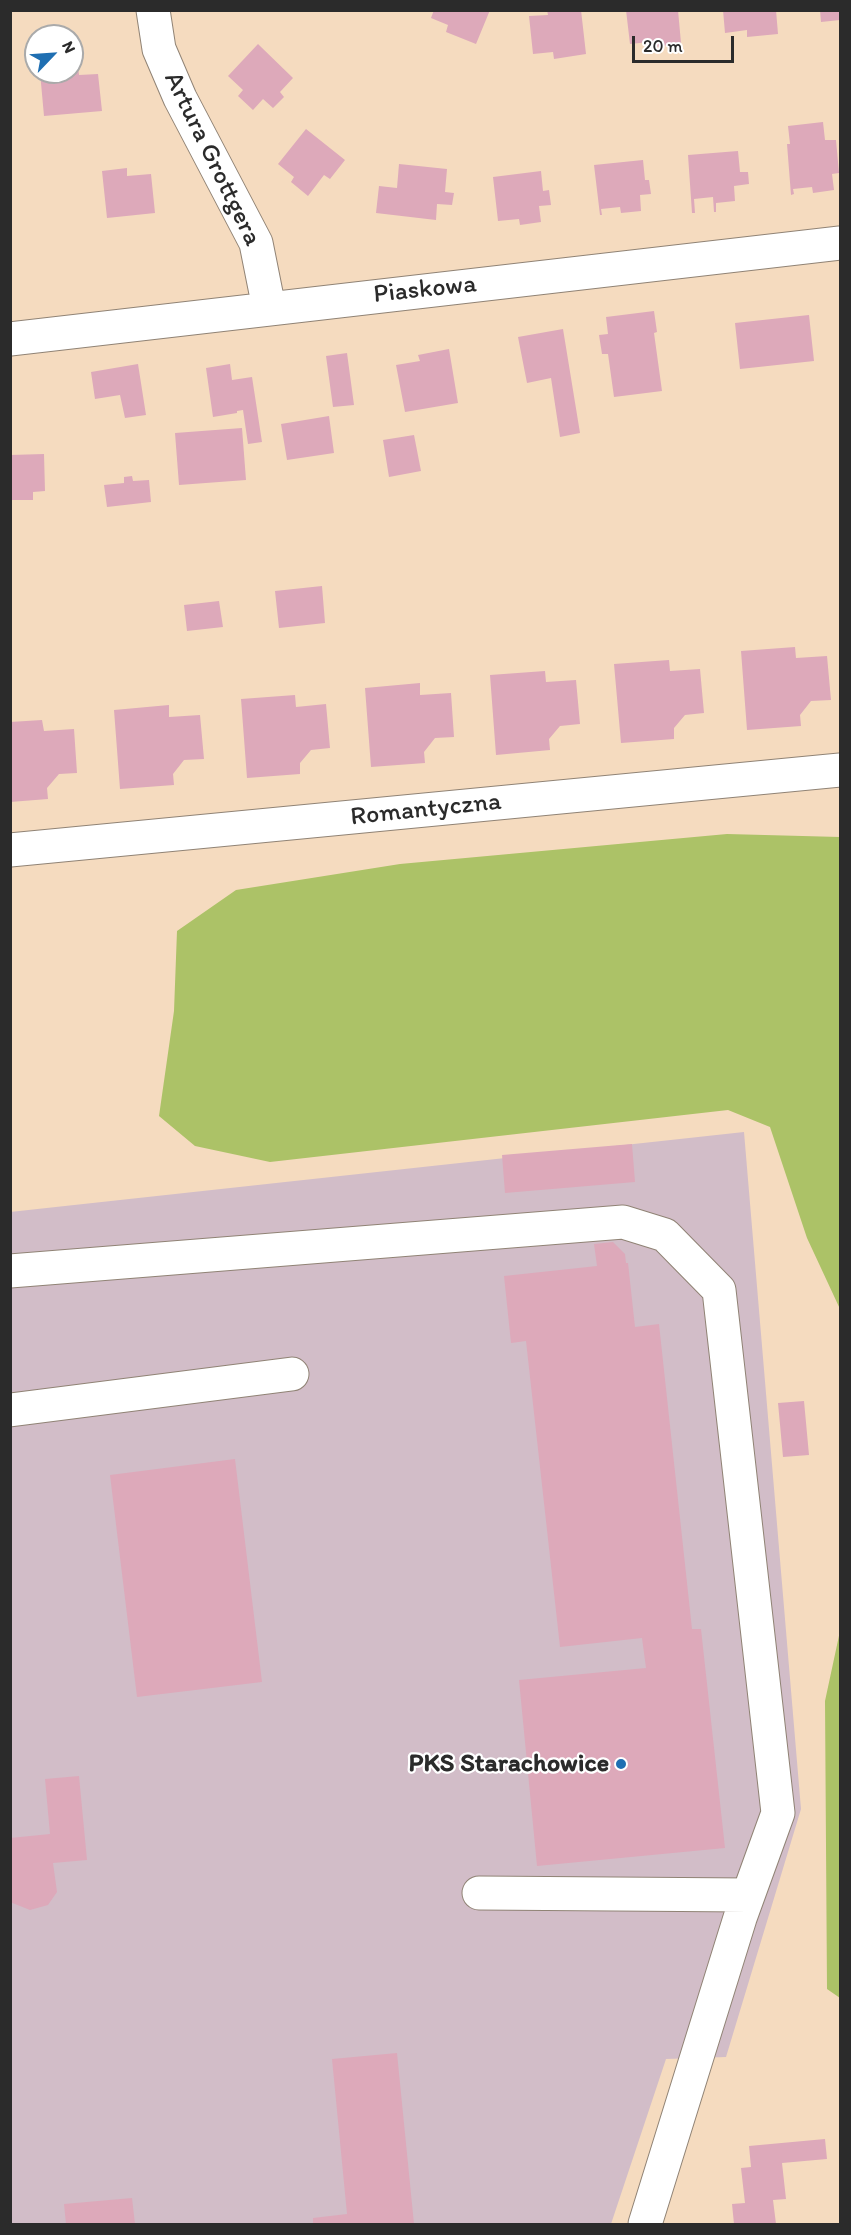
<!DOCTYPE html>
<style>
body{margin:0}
#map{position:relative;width:851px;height:2235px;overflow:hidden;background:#f5dbbf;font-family:Itim,sans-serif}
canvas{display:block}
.frame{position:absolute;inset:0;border:12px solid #2b2b2b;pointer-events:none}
.north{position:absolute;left:24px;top:24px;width:60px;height:60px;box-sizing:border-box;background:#fff;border:2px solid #aaa;border-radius:50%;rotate:65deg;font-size:16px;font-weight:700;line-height:24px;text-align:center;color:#2b2b2b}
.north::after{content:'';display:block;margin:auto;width:21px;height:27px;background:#1f6fb2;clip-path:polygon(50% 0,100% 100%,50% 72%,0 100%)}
.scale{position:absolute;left:632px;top:36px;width:102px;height:27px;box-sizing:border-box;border:3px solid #2b2b2b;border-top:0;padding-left:8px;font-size:18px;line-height:21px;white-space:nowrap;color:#2b2b2b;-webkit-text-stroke:4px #fff;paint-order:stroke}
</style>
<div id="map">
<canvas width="851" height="2235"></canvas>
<div class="frame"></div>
<div class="north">N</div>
<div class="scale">20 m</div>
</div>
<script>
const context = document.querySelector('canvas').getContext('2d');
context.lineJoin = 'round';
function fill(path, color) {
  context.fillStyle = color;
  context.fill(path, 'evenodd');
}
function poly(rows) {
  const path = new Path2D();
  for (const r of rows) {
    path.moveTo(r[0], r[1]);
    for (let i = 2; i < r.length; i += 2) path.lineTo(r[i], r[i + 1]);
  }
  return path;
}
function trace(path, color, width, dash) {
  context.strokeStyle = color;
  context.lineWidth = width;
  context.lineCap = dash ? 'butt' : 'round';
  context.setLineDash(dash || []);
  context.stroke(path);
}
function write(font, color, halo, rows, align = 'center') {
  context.font = font + ' Itim,sans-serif';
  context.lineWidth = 4.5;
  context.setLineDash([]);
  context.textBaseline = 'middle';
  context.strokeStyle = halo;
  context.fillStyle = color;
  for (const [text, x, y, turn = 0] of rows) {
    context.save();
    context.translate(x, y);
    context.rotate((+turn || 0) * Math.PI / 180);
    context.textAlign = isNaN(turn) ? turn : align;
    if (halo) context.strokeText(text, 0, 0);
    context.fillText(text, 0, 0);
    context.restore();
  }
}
const industrial = poly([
 [744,1132,801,1809,726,2057,666,2059,611,2224,11,2224,10,1212]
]);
const green = poly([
 [727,834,840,837,840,1309,807,1238,770,1127,728,1110,270,1162,195,1146,159,1116,174,1011,177,931,236,890,400,864],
 [840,1631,840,1998,827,1989,825,1701]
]);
const building = poly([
 [434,10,490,10,476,44,446,32,448,25,431,18],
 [547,10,581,10,586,54,554,59,553,52,533,54,529,16,548,15],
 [626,10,678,10,681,43,650,48,649,42,630,44],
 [723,10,776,10,778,34,747,37,747,30,725,33],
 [820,10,840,10,840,20,821,22],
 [258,44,293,78,280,92,284,97,273,108,263,99,253,110,238,96,243,90,228,76],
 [72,54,77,54,79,75,98,74,102,111,44,116,40,72,72,72],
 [823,122,825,140,836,140,839,173,832,174,834,190,813,193,812,187,793,189,794,194,791,195,787,144,790,144,788,126],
 [306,129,345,160,330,179,324,175,308,196,291,182,294,177,278,164],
 [738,151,740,172,748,172,749,184,734,186,735,201,716,203,716,212,714,212,713,197,694,199,695,213,692,213,688,155],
 [643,160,645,180,649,180,651,194,640,195,641,211,621,213,620,207,601,209,602,215,600,215,594,165],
 [399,164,447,169,445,192,454,193,452,205,437,204,436,220,376,213,379,186,397,188],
 [127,168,127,176,151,174,155,213,107,218,102,171],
 [541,171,543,191,549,190,551,205,539,206,541,222,520,225,519,219,498,221,493,177],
 [654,311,657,332,654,333,662,391,614,397,608,354,602,354,599,335,608,334,606,317],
 [809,315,814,361,740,369,735,323],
 [563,329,580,433,560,437,551,378,527,383,518,337],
 [449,349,458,403,405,412,396,365,420,361,418,355],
 [347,353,354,405,333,407,326,356],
 [138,364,146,415,125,418,120,395,95,399,91,372],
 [230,364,232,380,252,377,262,442,248,444,243,410,237,411,237,413,213,417,206,368],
 [329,416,334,453,287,460,281,424],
 [242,428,246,480,179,485,175,433],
 [414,435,421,471,389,477,383,440],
 [44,454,45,491,33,492,33,500,10,500,10,455],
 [132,476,133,481,149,480,151,502,107,507,104,485,124,483,124,477],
 [322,586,325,623,279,628,275,591],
 [219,601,223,627,187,631,184,605],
 [795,647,796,658,827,656,831,700,811,701,800,715,801,726,747,730,741,651],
 [669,660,670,671,700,669,704,713,685,715,674,728,674,739,621,743,614,664],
 [545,671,546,682,576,680,580,724,560,726,549,739,550,750,496,755,490,675],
 [420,683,420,695,451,693,454,737,435,738,424,752,425,763,371,767,365,688],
 [295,695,296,707,326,704,330,748,311,750,300,763,300,774,247,778,241,699],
 [169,705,169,717,200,715,204,759,184,760,173,774,174,785,120,789,114,710],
 [42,720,44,731,74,729,77,773,59,774,47,788,48,799,10,802,10,722],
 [632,1144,635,1182,505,1193,502,1155],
 [613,1242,625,1254,626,1263,628,1263,635,1327,659,1324,692,1629,701,1629,725,1848,537,1866,519,1680,646,1668,642,1638,560,1647,526,1341,511,1343,504,1276,597,1266,594,1244],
 [804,1401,809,1455,783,1457,778,1403],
 [235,1459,262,1682,137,1697,110,1475],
 [79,1776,87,1860,53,1863,57,1892,48,1905,30,1910,10,1902,10,1838,50,1834,45,1779],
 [397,2053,414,2224,313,2224,313,2218,347,2214,332,2059],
 [825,2139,827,2159,782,2163,786,2199,773,2200,776,2224,734,2224,732,2204,745,2203,741,2168,751,2167,749,2146],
 [132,2198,135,2224,66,2224,64,2204]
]);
const minor = poly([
 [153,10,159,49,180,98,256,243,269,308],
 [10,339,840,243],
 [10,850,840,770],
 [10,1271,623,1222,665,1235,719,1290,778,1813,740,1918,645,2224],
 [10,1410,292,1374],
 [479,1893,748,1895]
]);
const markers = [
 [621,1764,6,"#1f6fb2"]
];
const streetNames = [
 ["Artura Grottgera",212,159,64],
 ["Piaskowa",425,290,-6],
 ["Romantyczna",426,810,-6]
];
const poiNames = [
 ["PKS Starachowice",609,1764]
];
fill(industrial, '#d2bdc8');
fill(green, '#acc267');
fill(building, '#dda9ba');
trace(minor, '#908375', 35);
trace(minor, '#fff', 33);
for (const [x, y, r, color] of markers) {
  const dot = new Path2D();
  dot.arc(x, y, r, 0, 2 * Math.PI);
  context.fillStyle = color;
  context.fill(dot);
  trace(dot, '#fff', 2);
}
write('26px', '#2b2b2b', '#fff', streetNames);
write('bold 26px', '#2b2b2b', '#fff', poiNames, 'right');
</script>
